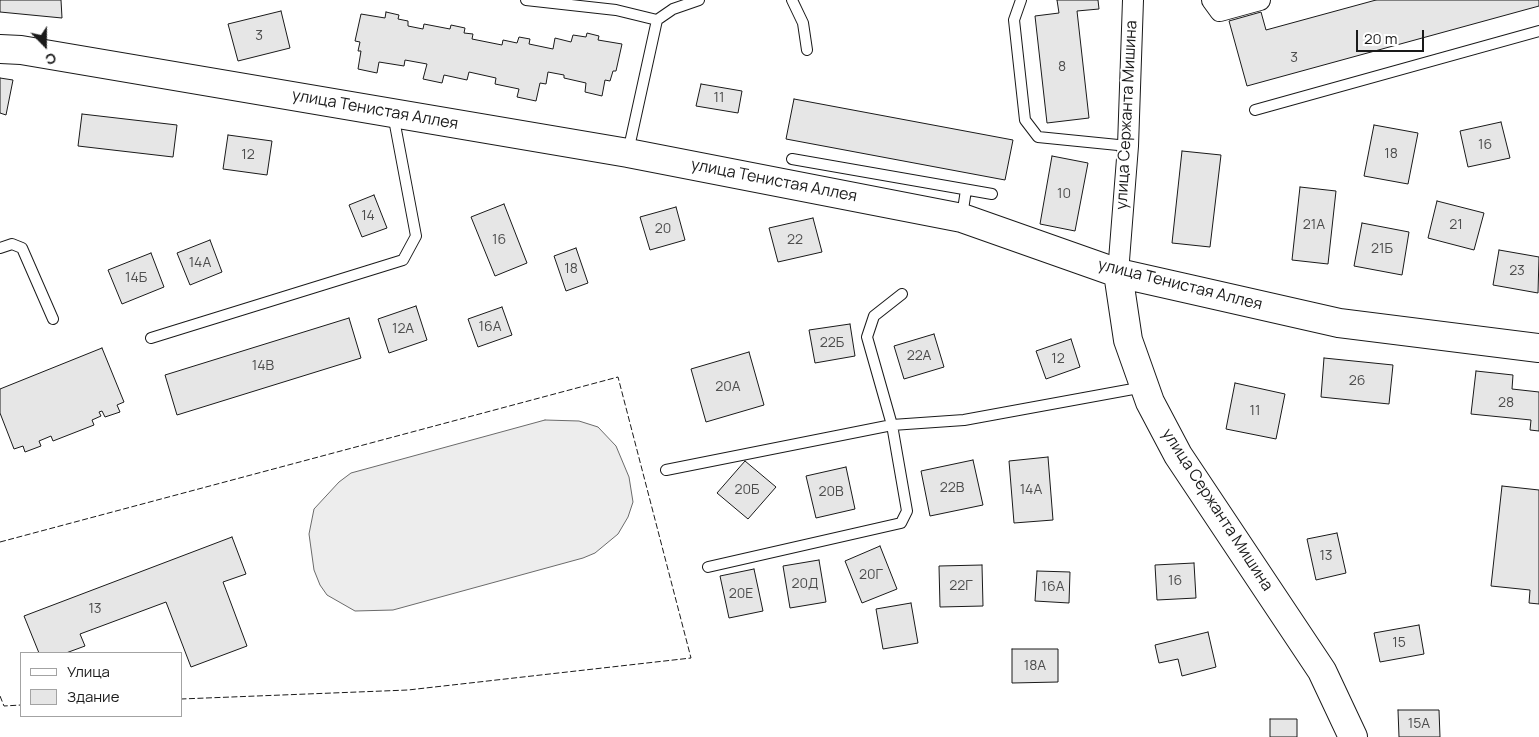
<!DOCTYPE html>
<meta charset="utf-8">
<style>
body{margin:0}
#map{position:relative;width:1539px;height:737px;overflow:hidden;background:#fff;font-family:Manrope,sans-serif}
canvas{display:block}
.legend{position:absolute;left:20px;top:652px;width:162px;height:65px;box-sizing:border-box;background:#fff;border:1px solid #a3a3a3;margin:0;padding:6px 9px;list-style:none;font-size:15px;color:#1a1a1a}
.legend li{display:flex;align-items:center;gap:10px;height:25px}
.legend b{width:25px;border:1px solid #a3a3a3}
.north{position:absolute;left:20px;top:20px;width:50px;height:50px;-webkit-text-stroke:4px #fff;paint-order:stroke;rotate:158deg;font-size:14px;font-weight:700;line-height:20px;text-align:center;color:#1a1a1a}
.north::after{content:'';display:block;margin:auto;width:18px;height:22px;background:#1a1a1a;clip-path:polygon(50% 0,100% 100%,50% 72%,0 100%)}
.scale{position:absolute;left:1356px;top:30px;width:68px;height:22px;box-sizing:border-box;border:2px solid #1a1a1a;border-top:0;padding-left:6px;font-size:15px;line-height:18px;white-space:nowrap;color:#1a1a1a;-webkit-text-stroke:4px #fff;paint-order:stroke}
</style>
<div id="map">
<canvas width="1539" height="737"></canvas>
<ul class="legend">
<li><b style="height:6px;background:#fff"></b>Улица</li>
<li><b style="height:14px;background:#e6e6e6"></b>Здание</li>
</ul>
<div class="north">С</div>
<div class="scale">20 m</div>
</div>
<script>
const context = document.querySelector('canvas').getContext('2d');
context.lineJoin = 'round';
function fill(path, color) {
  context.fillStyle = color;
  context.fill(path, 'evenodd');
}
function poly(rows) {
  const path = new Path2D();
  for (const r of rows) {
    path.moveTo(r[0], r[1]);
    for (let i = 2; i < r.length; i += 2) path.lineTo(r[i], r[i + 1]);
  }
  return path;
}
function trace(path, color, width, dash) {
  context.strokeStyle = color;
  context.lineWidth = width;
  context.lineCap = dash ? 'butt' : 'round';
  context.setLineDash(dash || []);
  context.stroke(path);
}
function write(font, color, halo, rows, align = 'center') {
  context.font = font + ' Manrope,sans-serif';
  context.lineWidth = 4;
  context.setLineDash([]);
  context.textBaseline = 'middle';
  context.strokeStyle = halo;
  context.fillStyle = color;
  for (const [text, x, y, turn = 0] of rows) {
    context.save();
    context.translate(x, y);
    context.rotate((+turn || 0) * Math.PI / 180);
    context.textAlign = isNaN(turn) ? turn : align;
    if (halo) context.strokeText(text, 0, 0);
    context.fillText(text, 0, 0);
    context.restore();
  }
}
const built = poly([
 [545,420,579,421,598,427,616,446,629,477,633,502,628,517,618,534,595,553,583,558,393,610,355,611,327,595,320,585,314,570,309,534,314,509,339,482,351,473,545,420]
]);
const building = poly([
 [0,0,61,0,62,18,0,12,0,0],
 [1057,0,1098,0,1099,9,1077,11,1089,118,1047,123,1035,16,1059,13,1057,0],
 [1376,0,1539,0,1539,6,1247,86,1229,21,1261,12,1266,30,1376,0],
 [281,11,290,48,238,61,228,24,281,11],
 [386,12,399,15,398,19,408,21,408,26,423,29,424,24,450,29,451,25,465,28,464,33,473,34,472,39,502,45,503,40,517,43,519,37,530,39,529,44,553,49,555,38,571,42,573,35,586,37,587,33,599,36,598,40,622,44,616,71,613,71,610,81,605,80,602,96,585,92,586,83,564,78,564,75,548,72,546,84,540,83,536,101,517,97,519,89,495,84,496,78,469,72,467,80,444,75,442,83,423,79,427,64,405,60,404,66,379,62,377,73,358,69,361,51,358,51,360,42,355,41,361,14,385,18,386,12],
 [0,78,13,80,6,115,0,113,0,78],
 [701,84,742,91,738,113,696,106,701,84],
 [794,99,1013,140,1005,180,786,139,794,99],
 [82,114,177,125,173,157,78,146,82,114],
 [1501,122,1510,158,1468,167,1460,131,1501,122],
 [1374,125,1418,133,1408,184,1364,176,1374,125],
 [228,135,272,141,267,175,223,169,228,135],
 [1182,151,1221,155,1210,247,1172,243,1182,151],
 [1052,156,1088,163,1075,231,1040,224,1052,156],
 [1300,187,1336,191,1328,264,1292,260,1300,187],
 [374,195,387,228,362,237,349,205,374,195],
 [1437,201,1484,213,1474,250,1428,238,1437,201],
 [504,204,527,263,495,276,471,217,504,204],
 [676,207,685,240,650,250,640,217,676,207],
 [813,218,822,252,778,262,769,228,813,218],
 [1362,223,1409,232,1402,275,1354,266,1362,223],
 [210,240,222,272,190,285,177,253,210,240],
 [576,248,588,283,566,291,554,256,576,248],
 [1499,250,1539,257,1538,293,1493,285,1499,250],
 [151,253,164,287,122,304,108,270,151,253],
 [416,306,427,340,389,353,378,319,416,306],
 [502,307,512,335,478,347,468,319,502,307],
 [349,318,361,358,177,415,165,375,349,318],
 [850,324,855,356,815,363,809,330,850,324],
 [934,334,944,367,904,379,894,346,934,334],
 [1071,339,1080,367,1046,379,1036,351,1071,339],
 [102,348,124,402,117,405,120,412,105,417,102,411,99,412,101,416,92,420,94,425,53,441,51,436,39,441,41,446,25,452,23,446,14,449,0,413,0,389,102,348],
 [749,352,764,405,706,422,691,369,749,352],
 [1324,358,1393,365,1389,404,1321,397,1324,358],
 [1476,371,1513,375,1512,389,1539,392,1539,431,1530,430,1531,420,1471,414,1476,371],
 [1235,383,1285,394,1276,439,1226,429,1235,383],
 [1048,457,1053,520,1014,523,1009,461,1048,457],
 [973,460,983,505,930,516,921,471,973,460],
 [745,461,776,487,748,519,717,493,745,461],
 [846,467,855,509,816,518,806,476,846,467],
 [1502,486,1539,490,1539,604,1529,603,1530,590,1491,586,1502,486],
 [1337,533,1346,573,1316,580,1307,539,1337,533],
 [232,537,246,574,223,582,247,646,191,667,166,602,80,634,85,646,66,653,39,653,24,616,232,537],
 [880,546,897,589,862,603,845,561,880,546],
 [819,560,826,602,790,608,783,566,819,560],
 [1194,563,1196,598,1157,600,1155,565,1194,563],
 [982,565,983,606,940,607,939,566,982,565],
 [754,569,763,611,729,618,720,576,754,569],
 [1037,571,1070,572,1069,603,1035,601,1037,571],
 [911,603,918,643,883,649,876,609,911,603],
 [1419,625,1424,654,1380,662,1374,633,1419,625],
 [1208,632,1216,667,1182,676,1178,659,1159,663,1155,645,1208,632],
 [1012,649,1058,649,1058,682,1012,683,1012,649],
 [1398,710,1439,710,1440,737,1399,737,1398,710],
 [1270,719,1297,719,1297,737,1270,737,1270,719]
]);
const lane = poly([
 [526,0,616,10,657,20,628,152],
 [792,0,803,23,807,50],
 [1021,0,1014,20,1025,120,1038,137,1128,146],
 [657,20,673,9,699,0],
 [1255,110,1539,31],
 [792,159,992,194],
 [962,216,966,190],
 [0,248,12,244,22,248,53,319],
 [151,338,403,260,416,236,393,114],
 [666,470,892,425,964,420,1144,387],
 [708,567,901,523,907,511,892,425,867,337,874,316,902,294]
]);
const street = poly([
 [1212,0,1220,11,1260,0],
 [1118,273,1128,146,1133,0]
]);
const secondary = poly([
 [0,49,21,50,628,153,962,218,1118,273,1189,289,1339,323,1539,348],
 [1118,273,1128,340,1150,402,1178,455,1322,671,1353,737]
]);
const fence = poly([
 [0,542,618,377,691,658,408,690,181,699],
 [0,696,4,706,21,705]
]);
const numberNames = [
 ["3",259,36],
 ["3",1294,58],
 ["8",1062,67],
 ["11",719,98],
 ["16",1485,145],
 ["18",1391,154],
 ["12",248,155],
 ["10",1064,194],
 ["14",368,216],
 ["21А",1314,225],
 ["21",1456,225],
 ["20",663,229],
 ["16",499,240],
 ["22",795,240],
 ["21Б",1382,249],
 ["14А",200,263],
 ["18",571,269],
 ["23",1517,271],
 ["14Б",136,278],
 ["16А",490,327],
 ["12А",403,329],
 ["22Б",832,343],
 ["22А",919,356],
 ["12",1058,359],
 ["14В",263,366],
 ["26",1357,381],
 ["20А",728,387],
 ["28",1506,403],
 ["11",1255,411],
 ["22В",952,488],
 ["20Б",747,490],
 ["14А",1031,490],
 ["20В",831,492],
 ["13",1326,556],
 ["20Г",871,575],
 ["16",1175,581],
 ["20Д",805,584],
 ["22Г",961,586],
 ["16А",1053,587],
 ["20Е",741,594],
 ["13",95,609],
 ["15",1399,643],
 ["18А",1035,666],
 ["15А",1419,724]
];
const streetNames = [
 ["улица Тенистая Аллея",375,110,10],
 ["улица Сержанта Мишина",1127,115,-87],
 ["улица Тенистая Аллея",774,181,11],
 ["улица Тенистая Аллея",1180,285,14],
 ["улица Сержанта Мишина",1217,510,57]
];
fill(built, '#ededed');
trace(built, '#6a6a6a', 1);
fill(building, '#e6e6e6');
trace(building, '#1a1a1a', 1);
trace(lane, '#1a1a1a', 12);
trace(street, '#1a1a1a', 22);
trace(secondary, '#1a1a1a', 30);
trace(lane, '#fff', 10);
trace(street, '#fff', 20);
trace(secondary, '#fff', 28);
trace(fence, '#1a1a1a', 1, [6, 2.5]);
write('14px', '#4d4d4d', null, numberNames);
write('16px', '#1a1a1a', '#fff', streetNames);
</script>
